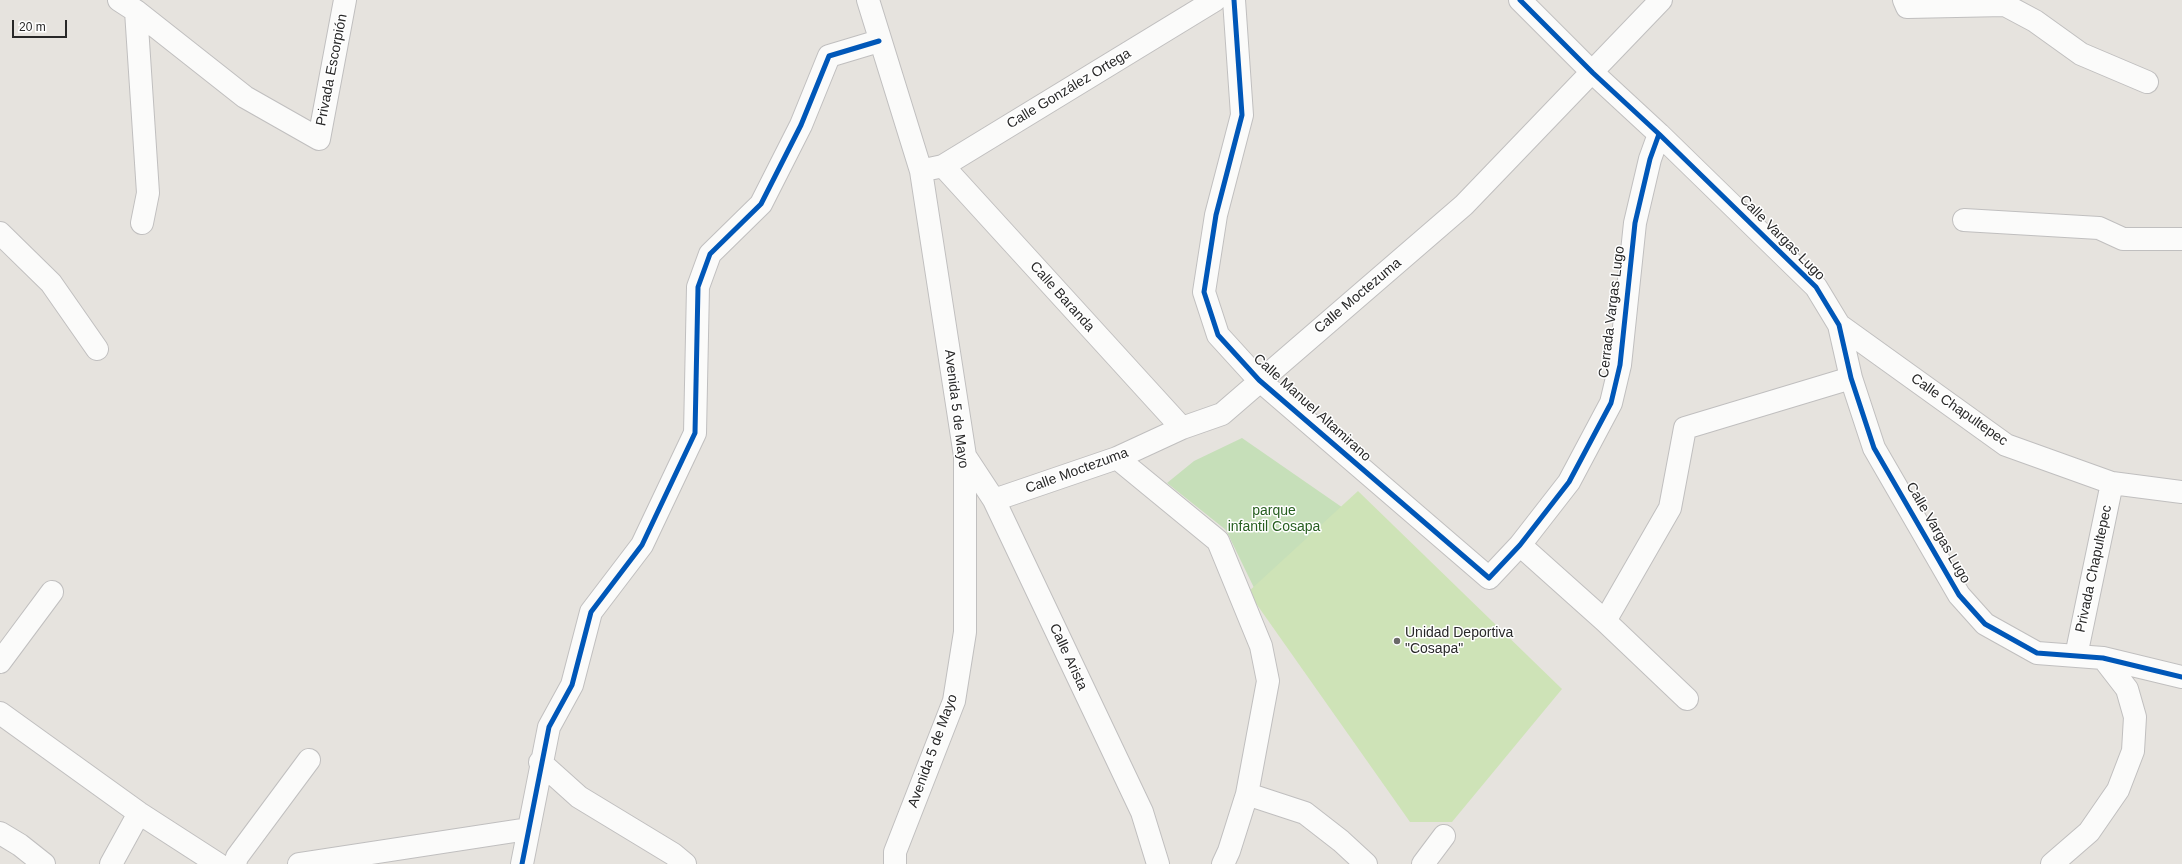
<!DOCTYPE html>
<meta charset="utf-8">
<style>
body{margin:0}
#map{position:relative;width:2182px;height:864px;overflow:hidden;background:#e6e3de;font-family:Helvetica,sans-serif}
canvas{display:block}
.scale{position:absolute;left:12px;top:20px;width:55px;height:18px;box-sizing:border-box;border:2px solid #282828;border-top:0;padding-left:5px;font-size:12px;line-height:14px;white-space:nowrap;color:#282828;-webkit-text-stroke:3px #fff;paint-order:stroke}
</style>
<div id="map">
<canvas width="2182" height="864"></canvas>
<div class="scale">20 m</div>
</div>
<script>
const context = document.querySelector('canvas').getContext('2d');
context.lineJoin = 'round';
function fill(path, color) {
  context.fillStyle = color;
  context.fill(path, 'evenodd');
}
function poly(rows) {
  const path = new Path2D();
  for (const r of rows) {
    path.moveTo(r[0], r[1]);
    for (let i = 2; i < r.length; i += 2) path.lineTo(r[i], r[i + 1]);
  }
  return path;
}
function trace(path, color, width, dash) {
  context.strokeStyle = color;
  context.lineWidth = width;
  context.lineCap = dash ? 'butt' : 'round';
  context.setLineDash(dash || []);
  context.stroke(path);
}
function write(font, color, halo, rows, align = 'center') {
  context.font = font + ' Helvetica,sans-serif';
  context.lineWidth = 3;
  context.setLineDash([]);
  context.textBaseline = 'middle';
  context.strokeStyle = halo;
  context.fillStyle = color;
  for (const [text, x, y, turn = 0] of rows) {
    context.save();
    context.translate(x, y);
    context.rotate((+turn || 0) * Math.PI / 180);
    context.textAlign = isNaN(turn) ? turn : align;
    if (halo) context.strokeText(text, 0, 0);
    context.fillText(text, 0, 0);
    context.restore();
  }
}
const green = poly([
 [1242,438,1346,510,1257,594,1226,530,1167,483,1194,461]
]);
const pitch = poly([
 [1358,491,1562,689,1452,822,1410,822,1248,592]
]);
const minor = poly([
 [119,0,136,11,245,97,319,139,345,0],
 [868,0,921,171,965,456,965,632,954,701,895,852,895,864],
 [1234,0,1242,115,1216,215,1204,292,1218,335,1259,380,1489,578,1520,545,1569,482,1611,403,1620,365,1635,223,1650,159,1659,134],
 [1520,0,1593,73,1659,134,1816,287,1839,325,1851,378,1874,448,1959,595,1985,624,2037,653,2103,658,2182,677],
 [1904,0,1907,7,2005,5,2035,21,2081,54,2147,82],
 [136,11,148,193,142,223],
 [943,166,1182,428],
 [929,169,943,166,1215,0],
 [1964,220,2099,228,2123,239,2182,239],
 [0,233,51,283,97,349],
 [1839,325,2006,445,2112,483,2182,492],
 [965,456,994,500,1142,812,1158,864],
 [1117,458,1218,541,1261,646,1268,681,1247,794,1229,851,1223,864],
 [994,500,1117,458,1182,428,1222,414,1464,205,1661,0],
 [1520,545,1605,621,1687,699],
 [1605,621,1670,508,1685,428,1851,378],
 [2076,656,2112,483],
 [0,662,52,592],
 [0,713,139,813,218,864],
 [540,762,579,797,673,854,685,864],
 [1247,794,1305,813,1341,841,1366,864],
 [0,833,20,845,44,864],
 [111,864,139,813],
 [235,864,237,857,309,760],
 [299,864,528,829],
 [522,864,549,727,572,685,591,612,642,545,695,433,698,287,710,254,761,204,801,125,829,56,879,41],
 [1423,864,1444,836],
 [2052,864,2089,832,2118,790,2133,751,2135,717,2127,689,2103,658]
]);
const cycleway = poly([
 [1234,0,1242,115,1216,215,1204,292,1218,335,1259,380,1489,578,1520,545,1569,482,1611,403,1620,365,1635,223,1650,159,1659,134],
 [1520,0,1593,73,1659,134,1816,287,1839,325,1851,378,1874,448,1959,595,1985,624,2037,653,2103,658,2182,677],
 [522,864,549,727,572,685,591,612,642,545,695,433,698,287,710,254,761,204,801,125,829,56,879,41]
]);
const markers = [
 [1397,641,4,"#6a6968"]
];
const streetNames = [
 ["Privada Escorpión",332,70,-79],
 ["Calle González Ortega",1069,89,-31],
 ["Calle Vargas Lugo",1782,238,45],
 ["Calle Moctezuma",1358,296,-40],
 ["Calle Baranda",1062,297,48],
 ["Cerrada Vargas Lugo",1612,312,-83],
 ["Calle Manuel Altamirano",1312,408,42],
 ["Avenida 5 de Mayo",956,409,83],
 ["Calle Chapultepec",1959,410,35],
 ["Calle Moctezuma",1077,471,-20],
 ["Calle Vargas Lugo",1938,533,60],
 ["Privada Chapultepec",2094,569,-78],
 ["Calle Arista",1068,657,65],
 ["Avenida 5 de Mayo",933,751,-70]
];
const parkNames = [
 ["parque",1274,511],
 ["infantil Cosapa",1274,527]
];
const poiNames = [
 ["Unidad Deportiva",1405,633],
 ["\"Cosapa\"",1405,649]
];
fill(green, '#c6dfb9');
fill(pitch, '#cee3b7');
trace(minor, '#c0bfbf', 24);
trace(minor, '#fbfbfa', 22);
trace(cycleway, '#0057b8', 5);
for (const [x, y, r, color] of markers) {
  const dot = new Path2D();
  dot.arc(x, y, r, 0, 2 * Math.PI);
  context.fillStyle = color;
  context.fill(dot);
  trace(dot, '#fff', 1.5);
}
write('14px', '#282828', '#fff', streetNames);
write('14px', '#265e1f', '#fff', parkNames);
write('14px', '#282828', '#fff', poiNames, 'left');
</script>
